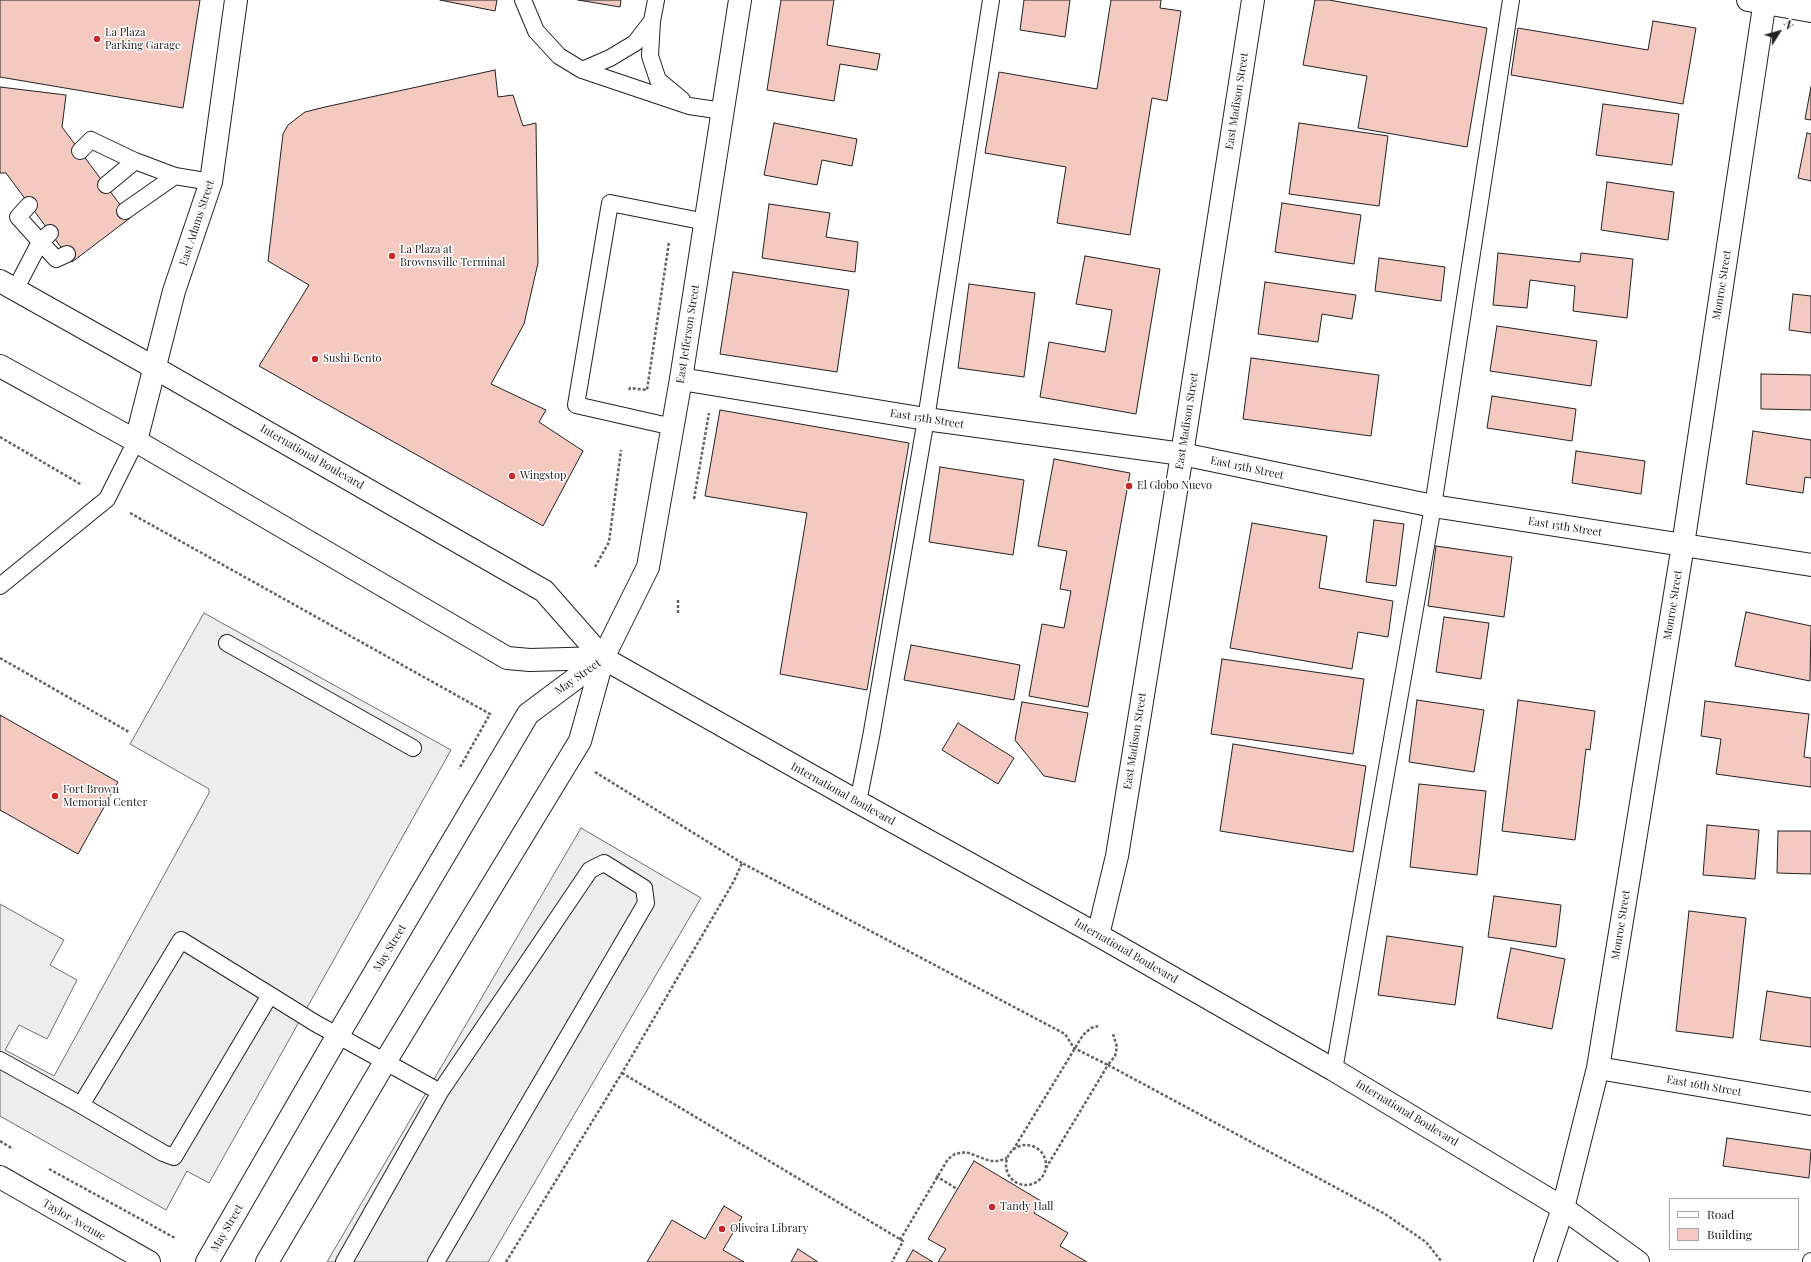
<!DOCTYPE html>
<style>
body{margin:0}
#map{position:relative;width:1811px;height:1262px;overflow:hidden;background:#fff;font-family:"Playfair Display",serif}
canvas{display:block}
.legend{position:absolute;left:1669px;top:1198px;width:130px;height:52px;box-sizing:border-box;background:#fff;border:1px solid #a7a7a7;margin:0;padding:5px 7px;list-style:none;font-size:12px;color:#222}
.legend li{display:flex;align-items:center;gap:8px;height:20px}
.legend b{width:20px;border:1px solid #a7a7a7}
.north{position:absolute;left:1759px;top:12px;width:40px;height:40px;-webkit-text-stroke:3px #fff;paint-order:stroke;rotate:53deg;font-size:11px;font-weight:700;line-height:16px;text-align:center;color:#222}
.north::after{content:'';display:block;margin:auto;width:14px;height:18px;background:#222;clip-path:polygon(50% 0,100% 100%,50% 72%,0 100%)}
</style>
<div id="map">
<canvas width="1811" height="1262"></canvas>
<ul class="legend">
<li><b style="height:5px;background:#fff"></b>Road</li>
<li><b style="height:11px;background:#f3c9c0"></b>Building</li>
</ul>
<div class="north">N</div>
</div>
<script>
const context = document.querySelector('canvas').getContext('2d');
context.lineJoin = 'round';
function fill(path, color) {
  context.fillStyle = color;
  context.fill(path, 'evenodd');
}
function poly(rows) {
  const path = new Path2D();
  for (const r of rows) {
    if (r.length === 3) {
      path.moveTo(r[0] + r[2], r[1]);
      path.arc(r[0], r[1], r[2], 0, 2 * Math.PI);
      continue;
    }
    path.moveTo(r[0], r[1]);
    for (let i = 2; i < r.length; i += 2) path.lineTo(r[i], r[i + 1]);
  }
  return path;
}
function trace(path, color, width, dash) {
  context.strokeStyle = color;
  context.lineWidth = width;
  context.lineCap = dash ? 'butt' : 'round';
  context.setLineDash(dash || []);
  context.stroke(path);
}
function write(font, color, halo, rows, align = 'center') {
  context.font = font + ' "Playfair Display",serif';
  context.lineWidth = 3;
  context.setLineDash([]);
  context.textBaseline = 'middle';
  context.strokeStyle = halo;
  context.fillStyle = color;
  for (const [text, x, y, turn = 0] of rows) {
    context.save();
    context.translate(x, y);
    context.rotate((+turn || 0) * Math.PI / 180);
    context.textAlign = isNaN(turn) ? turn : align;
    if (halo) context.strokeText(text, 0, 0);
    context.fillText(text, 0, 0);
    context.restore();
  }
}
const parking = poly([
 [204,613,451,750,209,1183,187,1171,166,1210,0,1116,0,904,64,940,50,965,77,980,47,1039,19,1025,5,1050,54,1076,209,793,209,789,130,744,204,613],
 [581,828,701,898,488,1262,327,1262,581,828]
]);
const building = poly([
 [0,0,200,0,183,108,0,77,0,0],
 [440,0,497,0,495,11,440,0],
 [578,0,621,0,620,7,578,0],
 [781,0,834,0,827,45,880,54,877,70,840,64,834,101,767,90,781,0],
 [1024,0,1070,0,1065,37,1020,30,1024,0],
 [1111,0,1161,0,1160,8,1181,11,1167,101,1152,98,1130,235,1057,223,1066,167,985,153,999,72,1097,89,1111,0],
 [1315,0,1329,0,1487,28,1467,147,1358,128,1367,76,1303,65,1315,0],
 [1653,21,1696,28,1683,104,1511,75,1518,28,1648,50,1653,21],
 [495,70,498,97,513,95,523,126,536,123,538,263,524,324,491,384,546,410,539,422,583,451,543,526,259,366,309,285,268,261,283,134,288,125,305,112,325,107,495,70],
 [0,87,66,95,62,127,130,218,72,262,6,173,0,173,0,87],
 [1811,87,1811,120,1805,119,1811,87],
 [1603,104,1679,114,1672,165,1596,155,1603,104],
 [774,123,857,139,852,166,822,160,817,185,764,175,774,123],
 [1299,123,1388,136,1379,206,1289,194,1299,123],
 [1807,133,1811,134,1811,181,1798,178,1807,133],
 [1607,182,1674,192,1668,240,1601,230,1607,182],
 [1282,203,1361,215,1354,264,1275,252,1282,203],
 [769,204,830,213,826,237,858,242,855,272,762,258,769,204],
 [1498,253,1580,262,1581,253,1633,259,1627,318,1573,311,1575,286,1530,280,1527,308,1493,305,1498,253],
 [1085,256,1160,269,1136,414,1040,397,1049,342,1105,352,1112,310,1076,304,1085,256],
 [1379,258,1445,267,1441,301,1375,291,1379,258],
 [733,272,849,290,837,372,720,354,733,272],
 [1265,282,1356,295,1352,319,1322,314,1318,342,1258,334,1265,282],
 [969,284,1035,293,1024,377,958,368,969,284],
 [1793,294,1811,296,1811,333,1789,330,1793,294],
 [1497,326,1597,341,1591,386,1490,371,1497,326],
 [1251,358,1379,375,1371,436,1243,419,1251,358],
 [1761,374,1811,375,1811,410,1761,409,1761,374],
 [1492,396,1576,409,1572,441,1487,428,1492,396],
 [720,410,909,443,867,690,780,674,807,513,705,496,720,410],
 [1753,431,1811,440,1811,478,1805,477,1803,493,1746,484,1753,431],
 [1576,451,1645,461,1641,494,1572,483,1576,451],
 [1054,459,1130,473,1088,707,1029,696,1042,624,1064,628,1071,591,1060,589,1067,551,1038,546,1054,459],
 [940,467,1024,480,1013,555,929,542,940,467],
 [1374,520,1404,524,1396,586,1366,582,1374,520],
 [1252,523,1327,536,1319,588,1393,601,1388,637,1358,632,1352,669,1230,648,1252,523],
 [1436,546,1512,557,1504,617,1428,606,1436,546],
 [1746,612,1811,626,1810,681,1735,666,1746,612],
 [1444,617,1489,623,1481,679,1436,672,1444,617],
 [911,645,1020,665,1014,700,904,680,911,645],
 [1222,659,1364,679,1353,754,1211,734,1222,659],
 [1417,700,1484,710,1474,772,1409,762,1417,700],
 [1518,700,1595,711,1590,750,1586,749,1575,840,1502,831,1518,700],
 [1705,701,1809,714,1804,757,1811,758,1811,787,1716,774,1721,739,1701,736,1705,701],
 [1022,702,1088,713,1075,782,1044,776,1015,740,1022,702],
 [0,715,118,782,78,854,0,810,0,715],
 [958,723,1014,758,998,784,942,750,958,723],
 [1233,744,1366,766,1353,852,1220,831,1233,744],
 [1419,784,1486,791,1477,875,1410,867,1419,784],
 [1707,825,1759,830,1755,879,1703,875,1707,825],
 [1778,831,1811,831,1811,874,1777,873,1778,831],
 [1494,896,1561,905,1556,947,1488,937,1494,896],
 [1689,911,1746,918,1733,1038,1676,1031,1689,911],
 [1387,936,1463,947,1455,1005,1378,995,1387,936],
 [1511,948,1565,959,1552,1029,1497,1018,1511,948],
 [1767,991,1811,998,1811,1047,1760,1040,1767,991],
 [1727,1138,1811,1150,1809,1178,1723,1166,1727,1138],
 [974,1161,1041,1201,1034,1213,1068,1233,1060,1246,1087,1262,938,1262,946,1249,928,1239,974,1161],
 [724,1206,742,1217,723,1250,744,1262,647,1262,672,1220,705,1239,724,1206],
 [798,1249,818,1262,791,1262,798,1249],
 [913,1250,933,1262,906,1262,913,1250]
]);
const path = poly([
 [629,390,630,388,647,390,669,242],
 [0,437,82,485],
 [694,499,709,413],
 [130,513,490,714,459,769],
 [595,567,609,542,621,450],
 [678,613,678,598],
 [0,658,129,732],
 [595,772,742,863],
 [622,1073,903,1241,892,1262],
 [0,1141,13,1149],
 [1026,1165,20],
 [1013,1150,1083,1035,1091,1028,1098,1026],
 [1046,1168,1108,1065,1385,1214,1426,1242,1442,1262],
 [49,1169,175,1238],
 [936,1176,957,1189],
 [900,1240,948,1159,955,1154,966,1152,990,1161,999,1161,1007,1158],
 [506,1262,622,1073,734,881,742,863,1065,1034,1074,1048,1108,1065,1115,1056,1117,1047,1113,1034]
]);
const lane = poly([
 [523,0,536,31,559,56,582,70,689,106,723,111],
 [656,0,652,21,650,56,658,80,682,100],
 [582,70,610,58,635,43,652,21],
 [80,151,91,140,135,161,175,176,211,182],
 [106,185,135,161],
 [29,205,18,217,56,259,67,254],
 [125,211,175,176],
 [15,290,40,242,50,233],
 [673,427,576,405,610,203,706,222],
 [0,586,107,499,136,441],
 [227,643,413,748],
 [858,802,871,737,926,419,991,0],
 [270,995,174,1157,163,1153,81,1105,181,940,270,995,315,1023,440,1092],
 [0,1060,81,1105],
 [1334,1070,1433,506,1511,0],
 [344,1262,440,1092,590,870,604,863,644,888,646,903,436,1262],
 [1811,1262,1811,1261]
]);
const street = poly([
 [681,379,926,419,1182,454,1433,506,1811,565],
 [1598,1068,1811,1104],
 [0,1177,149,1262],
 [1563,1208,1598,1068,1683,545,1765,0],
 [207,1262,338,1035,528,714,603,658],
 [267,1262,385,1062,580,741,603,658]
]);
const secondary = poly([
 [1748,0,1811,11],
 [136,441,174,291,211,182,236,0],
 [603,658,648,567,681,379,740,0],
 [1098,935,1117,856,1182,454,1253,0],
 [1545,1262,1563,1208]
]);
const primary = poly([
 [0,281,155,368,544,591,603,658,858,802,1098,935,1334,1070,1563,1208,1638,1262],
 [0,366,136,441,507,658,530,660,603,658]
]);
const markers = [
 [97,39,4,"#c62828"],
 [392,256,4,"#c62828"],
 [315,359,4,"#c62828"],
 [512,476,4,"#c62828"],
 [1129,486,4,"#c62828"],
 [55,796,4,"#c62828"],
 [992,1207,4,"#c62828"],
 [722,1229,4,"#c62828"]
];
const poiNames = [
 ["La Plaza",105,33],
 ["Parking Garage",105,46],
 ["La Plaza at",400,250],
 ["Brownsville Terminal",400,263],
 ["Sushi Bento",323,359],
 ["Wingstop",520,476],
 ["El Globo Nuevo",1137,486],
 ["Fort Brown",63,790],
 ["Memorial Center",63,803],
 ["Tandy Hall",1000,1207],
 ["Oliveira Library",730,1229]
];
const streetNames = [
 ["East Madison Street",1237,101,-81],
 ["East Adams Street",197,223,-72],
 ["Monroe Street",1722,285,-81],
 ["East Jefferson Street",688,334,-81],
 ["East 15th Street",927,419,9],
 ["East Madison Street",1187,421,-81],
 ["International Boulevard",312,457,30],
 ["East 15th Street",1247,468,12],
 ["East 15th Street",1565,527,9],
 ["Monroe Street",1673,605,-81],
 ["May Street",578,677,-35],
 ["East Madison Street",1135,741,-81],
 ["International Boulevard",843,794,29],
 ["Monroe Street",1621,925,-81],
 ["May Street",390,948,-59],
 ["International Boulevard",1126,951,30],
 ["East 16th Street",1704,1086,10],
 ["International Boulevard",1407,1113,31],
 ["Taylor Avenue",74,1220,30],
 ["May Street",227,1228,-60]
];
fill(parking, '#ededed');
trace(parking, '#6f6f6f', 1);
fill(building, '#f3c9c0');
trace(building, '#222', 1);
trace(lane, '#222', 18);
trace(street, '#222', 24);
trace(secondary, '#222', 24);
trace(primary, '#222', 24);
trace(path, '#646464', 2.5, [3, 2]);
trace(lane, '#fff', 16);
trace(street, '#fff', 22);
trace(secondary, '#fff', 22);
trace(primary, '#fff', 22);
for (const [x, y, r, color] of markers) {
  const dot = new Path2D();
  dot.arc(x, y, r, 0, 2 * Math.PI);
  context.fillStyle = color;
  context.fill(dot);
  trace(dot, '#fff', 1.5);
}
write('11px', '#222', '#fff', poiNames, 'left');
write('11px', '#222', '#fff', streetNames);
</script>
